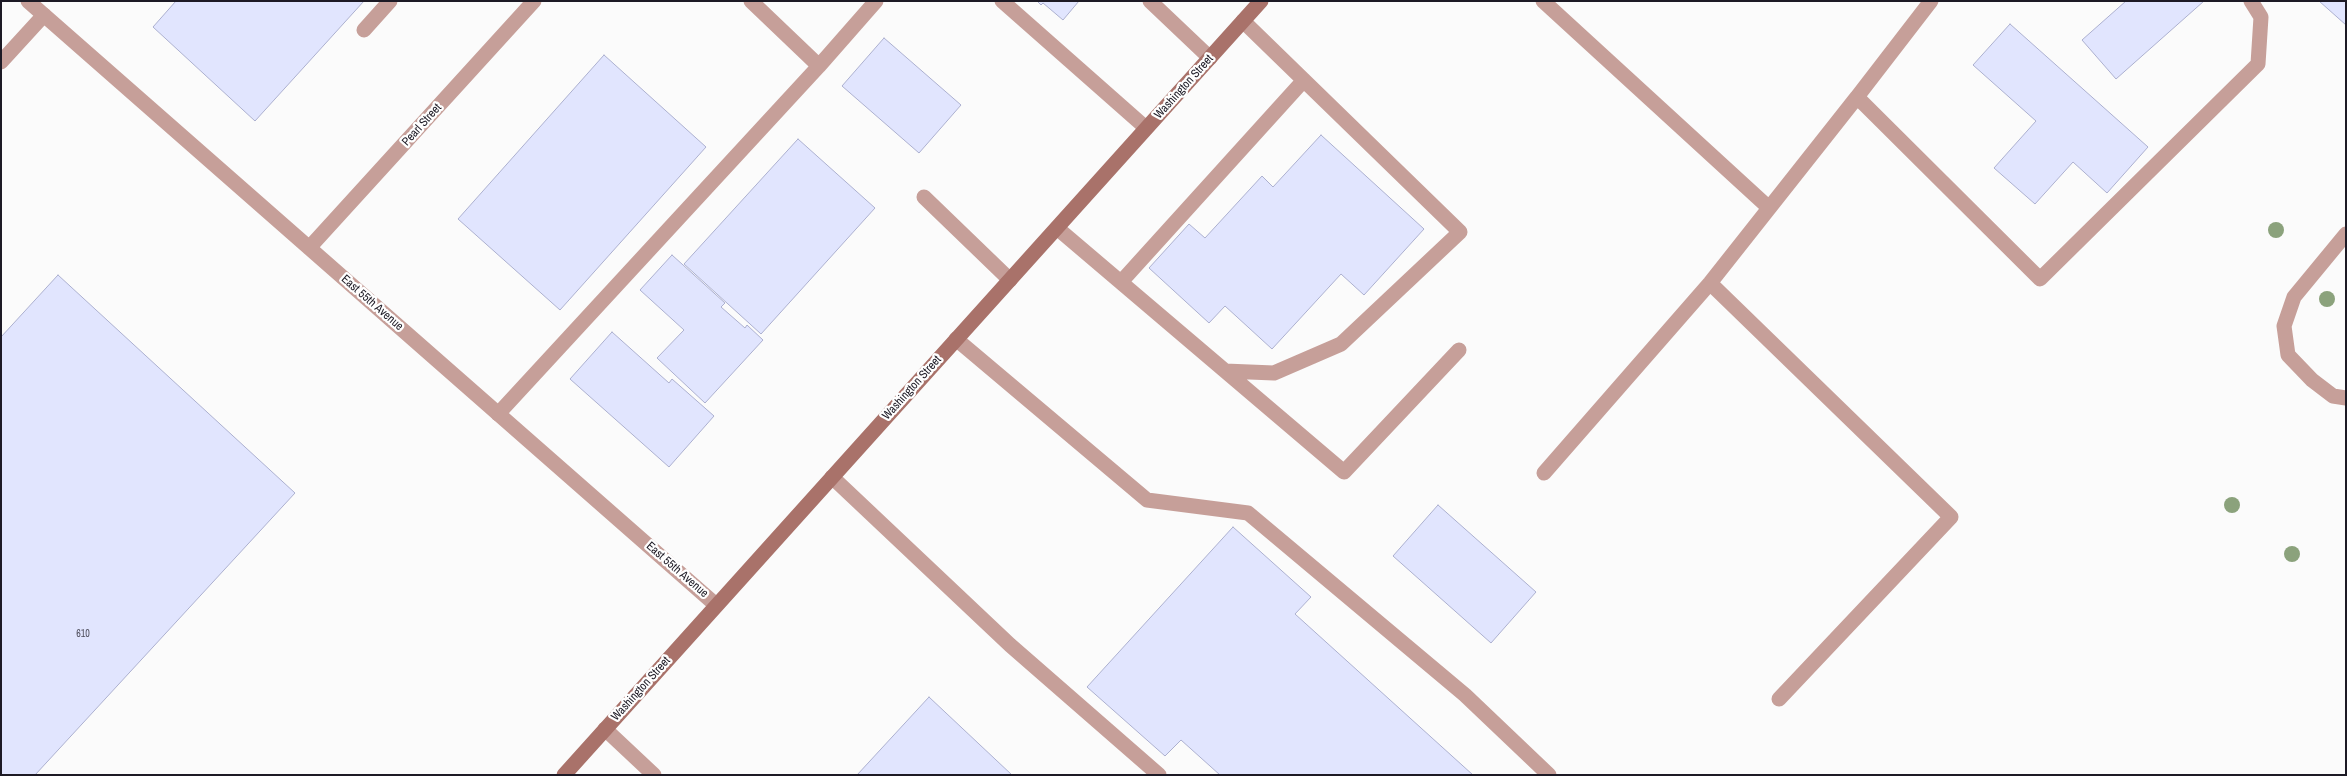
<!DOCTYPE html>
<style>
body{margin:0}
#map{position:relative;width:2347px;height:776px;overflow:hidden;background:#fbfbfb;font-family:"Archivo Narrow",sans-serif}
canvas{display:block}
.frame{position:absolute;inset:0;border:2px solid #1d1a25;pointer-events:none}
</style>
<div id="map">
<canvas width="2347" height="776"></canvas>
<div class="frame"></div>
</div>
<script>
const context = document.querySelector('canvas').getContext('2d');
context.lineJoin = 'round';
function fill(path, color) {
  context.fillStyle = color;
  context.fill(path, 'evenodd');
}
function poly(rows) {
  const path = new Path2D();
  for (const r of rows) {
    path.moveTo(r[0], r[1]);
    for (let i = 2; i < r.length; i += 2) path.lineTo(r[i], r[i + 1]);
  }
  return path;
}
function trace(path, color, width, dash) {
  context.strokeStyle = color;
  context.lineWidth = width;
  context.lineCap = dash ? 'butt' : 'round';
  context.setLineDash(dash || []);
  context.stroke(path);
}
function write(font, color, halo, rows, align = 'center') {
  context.font = font + ' "Archivo Narrow",sans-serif';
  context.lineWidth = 4.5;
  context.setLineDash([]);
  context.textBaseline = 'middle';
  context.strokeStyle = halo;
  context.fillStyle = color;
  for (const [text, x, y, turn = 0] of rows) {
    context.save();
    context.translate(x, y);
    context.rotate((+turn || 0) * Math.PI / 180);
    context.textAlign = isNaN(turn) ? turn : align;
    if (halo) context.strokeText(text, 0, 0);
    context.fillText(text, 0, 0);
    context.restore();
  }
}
const building = poly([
 [176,1,364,1,255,121,153,27,176,1],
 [1037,1,1079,1,1063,20,1043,3,1041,5,1037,1],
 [2126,1,2204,1,2116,79,2082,40,2126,1],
 [2319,1,2346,1,2346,25,2319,1],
 [2010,24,2148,147,2107,193,2073,162,2035,204,1994,168,2036,121,1973,65,2010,24],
 [884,38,961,105,919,153,842,86,884,38],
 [604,55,706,147,560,310,458,219,604,55],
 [1321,135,1424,229,1364,295,1341,274,1272,349,1225,306,1209,323,1149,268,1189,224,1205,238,1262,176,1273,187,1321,135],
 [798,139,875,208,761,334,684,264,798,139],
 [672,255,725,303,721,307,745,328,747,325,763,340,705,403,657,358,684,330,640,290,672,255],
 [58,275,295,493,35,775,1,775,1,337,58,275],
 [612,332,669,383,672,379,714,416,669,467,570,379,612,332],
 [1438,505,1536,592,1491,643,1393,556,1438,505],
 [1233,527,1311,597,1295,614,1473,775,1220,775,1181,740,1165,756,1087,687,1233,527],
 [929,697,1012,775,857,775,929,697]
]);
const lane = poly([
 [751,1,819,66,876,1],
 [1002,1,1146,128],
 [1150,1,1210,58],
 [1543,1,1768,207],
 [364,30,390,1],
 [1,62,44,15],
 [1857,97,1931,1],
 [924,197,1010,280],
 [1057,228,1344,472,1459,350],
 [2346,234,2294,297,2284,326,2288,355,2312,380,2333,396,2346,398],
 [1121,282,1304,80],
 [1710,283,1951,517,1779,699],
 [956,339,1147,500,1248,513,1465,695,1549,775],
 [1225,371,1274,373,1341,344,1460,232,1243,21],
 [498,414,819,66],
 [1544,473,1710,283,1857,97,2040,279,2258,64,2261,17,2251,1],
 [832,477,1010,645,1159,775],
 [605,729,654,775]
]);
const street = poly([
 [28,1,716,605],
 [309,248,534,1]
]);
const secondary = poly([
 [564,775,1261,1]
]);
const trees = [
 [2276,230],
 [2327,299],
 [2232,505],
 [2292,554]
];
const numberNames = [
 ["610",83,634]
];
const streetNames = [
 ["Washington Street",1184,87,-48],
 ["Pearl Street",422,125,-48],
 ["East 55th Avenue",372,303,41],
 ["Washington Street",912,388,-48],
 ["East 55th Avenue",677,570,41],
 ["Washington Street",641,689,-48]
];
fill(building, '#e1e5fe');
trace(building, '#acb0cf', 1);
trace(lane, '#c69f99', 15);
trace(street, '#c69f99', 15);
trace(secondary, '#a9726a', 15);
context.fillStyle = '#8ba27c';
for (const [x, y] of trees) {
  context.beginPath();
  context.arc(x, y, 8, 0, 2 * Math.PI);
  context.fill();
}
write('10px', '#4e4d5b', null, numberNames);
write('12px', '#1d1a25', '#fff', streetNames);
</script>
